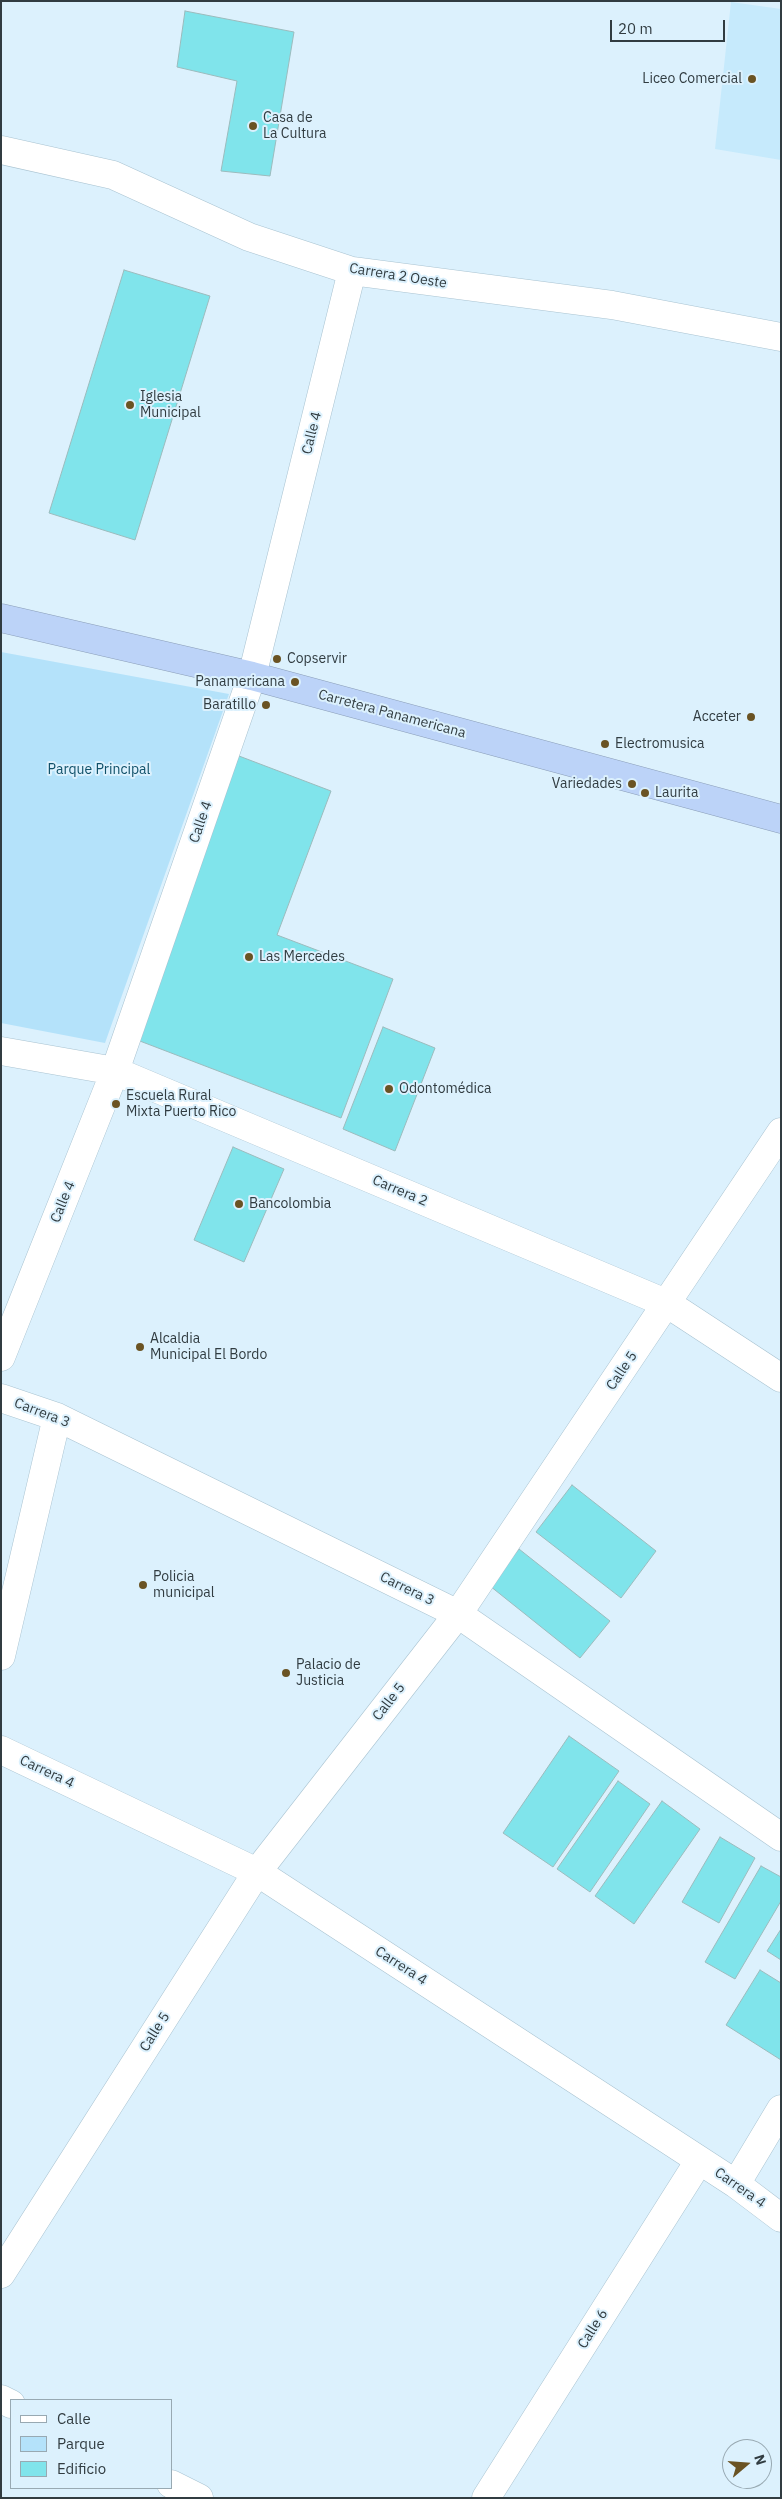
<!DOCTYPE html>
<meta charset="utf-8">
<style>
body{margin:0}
#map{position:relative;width:782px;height:2499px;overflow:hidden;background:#dcf1fd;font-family:"IBM Plex Sans",sans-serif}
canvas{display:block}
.frame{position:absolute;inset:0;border:2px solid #313c41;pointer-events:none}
.legend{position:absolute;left:10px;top:2399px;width:162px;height:90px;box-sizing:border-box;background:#dcf1fd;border:1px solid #98a9b2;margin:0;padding:6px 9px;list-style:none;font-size:15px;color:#313c41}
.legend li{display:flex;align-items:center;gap:10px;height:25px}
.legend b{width:25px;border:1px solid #98a9b2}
.north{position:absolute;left:722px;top:2439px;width:50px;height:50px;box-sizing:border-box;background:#dcf1fd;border:1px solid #98a9b2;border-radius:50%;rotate:72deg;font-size:14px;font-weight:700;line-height:20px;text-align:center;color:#313c41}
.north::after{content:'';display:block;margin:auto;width:18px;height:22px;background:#6a5323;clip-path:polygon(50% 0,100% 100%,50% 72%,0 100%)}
.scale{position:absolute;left:610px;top:20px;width:115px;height:22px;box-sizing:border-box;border:2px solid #313c41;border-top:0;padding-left:6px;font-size:15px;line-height:18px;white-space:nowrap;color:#313c41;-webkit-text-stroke:4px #dcf1fd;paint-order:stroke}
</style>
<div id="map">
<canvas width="782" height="2499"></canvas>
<div class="frame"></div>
<ul class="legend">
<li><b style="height:6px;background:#fff"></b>Calle</li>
<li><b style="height:14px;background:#b4e2fa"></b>Parque</li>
<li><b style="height:14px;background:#80e4eb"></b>Edificio</li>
</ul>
<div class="north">N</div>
<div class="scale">20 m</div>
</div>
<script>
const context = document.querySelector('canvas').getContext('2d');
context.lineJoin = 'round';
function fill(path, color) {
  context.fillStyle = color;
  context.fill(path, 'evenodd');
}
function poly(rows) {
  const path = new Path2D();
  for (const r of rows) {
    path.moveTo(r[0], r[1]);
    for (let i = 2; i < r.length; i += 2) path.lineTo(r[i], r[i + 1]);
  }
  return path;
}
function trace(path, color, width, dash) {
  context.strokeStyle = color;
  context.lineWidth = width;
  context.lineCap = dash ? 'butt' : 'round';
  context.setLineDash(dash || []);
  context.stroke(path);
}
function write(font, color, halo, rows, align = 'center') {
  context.font = font + ' "IBM Plex Sans",sans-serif';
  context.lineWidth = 4;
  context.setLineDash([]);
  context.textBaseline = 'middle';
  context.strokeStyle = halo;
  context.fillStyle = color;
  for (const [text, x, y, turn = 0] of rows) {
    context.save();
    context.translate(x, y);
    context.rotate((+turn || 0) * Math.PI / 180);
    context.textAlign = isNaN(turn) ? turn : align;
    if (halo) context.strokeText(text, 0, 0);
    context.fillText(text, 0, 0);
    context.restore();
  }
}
const built = poly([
 [731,2,781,9,781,160,715,149]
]);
const green = poly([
 [1,652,229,694,105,1043,1,1023]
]);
const building = poly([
 [185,11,294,32,270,176,221,171,237,81,177,67,185,11],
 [124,270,210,296,135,540,49,513,124,270],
 [239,756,331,791,277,935,393,979,341,1118,132,1038,239,756],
 [383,1027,435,1048,395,1151,343,1129,383,1027],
 [233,1147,284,1169,244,1262,194,1240,233,1147],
 [572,1485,656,1551,621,1598,536,1532,572,1485],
 [519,1549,610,1621,580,1658,490,1586,519,1549],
 [569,1736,619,1771,553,1867,503,1833,569,1736],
 [618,1781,650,1804,590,1892,557,1869,618,1781],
 [662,1801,700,1829,634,1924,595,1896,662,1801],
 [720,1837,755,1858,719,1923,682,1902,720,1837],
 [761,1866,781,1877,781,1901,735,1979,705,1962,761,1866],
 [781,1929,781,1960,767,1951,781,1929],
 [760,1970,781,1983,781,2060,726,2025,760,1970]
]);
const street = poly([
 [1,150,113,175,249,237,352,271,612,305,781,337],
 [1,1051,115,1071,668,1304,781,1378],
 [1,1357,115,1071,252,676,352,271],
 [1,1398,57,1417,458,1614,781,1837],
 [1,1656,57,1417],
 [1,1750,257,1872,736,2184,781,2218],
 [736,2184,781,2109],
 [1,2274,257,1872,458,1614,781,1132],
 [1,2399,11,2404],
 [171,2484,199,2498],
 [486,2498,699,2161]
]);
const highway = poly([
 [1,618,252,676,781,819]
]);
const markers = [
 [752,79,5,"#6a5323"],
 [253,126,5,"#6a5323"],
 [130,405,5,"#6a5323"],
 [277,659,5,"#6a5323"],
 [295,682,5,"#6a5323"],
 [266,705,5,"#6a5323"],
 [751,717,5,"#6a5323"],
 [605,744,5,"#6a5323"],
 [632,784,5,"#6a5323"],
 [645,793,5,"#6a5323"],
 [249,957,5,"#6a5323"],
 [389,1089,5,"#6a5323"],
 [116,1104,5,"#6a5323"],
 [239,1204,5,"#6a5323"],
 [140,1347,5,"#6a5323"],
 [143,1585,5,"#6a5323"],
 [286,1673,5,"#6a5323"]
];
const poiNames = [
 ["Liceo Comercial",742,79,"right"],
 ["Casa de",263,118],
 ["La Cultura",263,134],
 ["Iglesia",140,397],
 ["Municipal",140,413],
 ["Copservir",287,659],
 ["Panamericana",285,682,"right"],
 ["Baratillo",256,705,"right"],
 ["Acceter",741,717,"right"],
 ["Electromusica",615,744],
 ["Variedades",622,784,"right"],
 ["Laurita",655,793],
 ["Las Mercedes",259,957],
 ["Odontomédica",399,1089],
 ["Escuela Rural",126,1096],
 ["Mixta Puerto Rico",126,1112],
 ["Bancolombia",249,1204],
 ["Alcaldia",150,1339],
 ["Municipal El Bordo",150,1355],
 ["Policia",153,1577],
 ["municipal",153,1593],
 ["Palacio de",296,1665],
 ["Justicia",296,1681]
];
const streetNames = [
 ["Carrera 2 Oeste",398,276,9],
 ["Calle 4",312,433,-76],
 ["Carretera Panamericana",392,714,15],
 ["Calle 4",201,822,-71],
 ["Carrera 2",400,1191,23],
 ["Calle 4",63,1202,-68],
 ["Calle 5",622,1371,-56],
 ["Carrera 3",42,1413,21],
 ["Carrera 3",407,1589,26],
 ["Calle 5",389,1702,-52],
 ["Carrera 4",47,1772,25],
 ["Carrera 4",401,1966,33],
 ["Calle 5",155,2032,-58],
 ["Carrera 4",740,2188,35],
 ["Calle 6",593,2329,-58]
];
const parkNames = [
 ["Parque Principal",99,770]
];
fill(built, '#c6eafc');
fill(green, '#b4e2fa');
fill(building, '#80e4eb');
trace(building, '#9bbbbd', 1);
trace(street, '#a9c3d1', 29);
trace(highway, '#8b9eb8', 29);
trace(street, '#fff', 28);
trace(highway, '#bcd3f8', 28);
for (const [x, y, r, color] of markers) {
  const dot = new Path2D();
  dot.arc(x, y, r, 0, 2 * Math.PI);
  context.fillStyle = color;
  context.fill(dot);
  trace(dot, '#dcf1fd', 2);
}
write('14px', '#313c41', '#dcf1fd', poiNames, 'left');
write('14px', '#313c41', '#dcf1fd', streetNames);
write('14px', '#0f5069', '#dcf1fd', parkNames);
</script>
